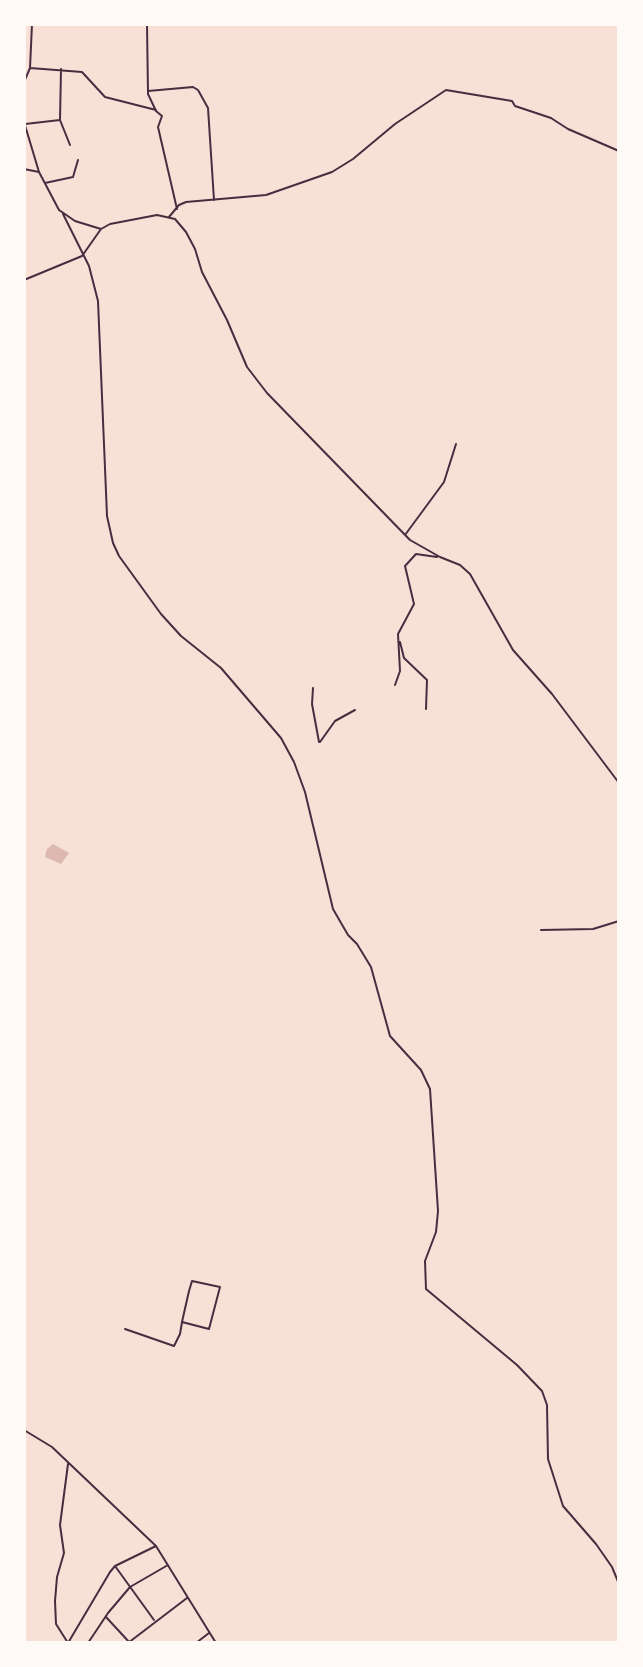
<!DOCTYPE html>
<style>
body{margin:0}
#map{position:relative;width:643px;height:1667px;overflow:hidden;background:#f7e1d7;font-family:"Space Grotesk",sans-serif}
canvas{display:block}
.frame{position:absolute;inset:0;border:26px solid #fffaf5;pointer-events:none}
</style>
<div id="map">
<canvas width="643" height="1667"></canvas>
<div class="frame"></div>
</div>
<script>
const context = document.querySelector('canvas').getContext('2d');
context.lineJoin = 'round';
function fill(path, color) {
  context.fillStyle = color;
  context.fill(path, 'evenodd');
}
function poly(rows) {
  const path = new Path2D();
  for (const r of rows) {
    path.moveTo(r[0], r[1]);
    for (let i = 2; i < r.length; i += 2) path.lineTo(r[i], r[i + 1]);
  }
  return path;
}
function trace(path, color, width, dash) {
  context.strokeStyle = color;
  context.lineWidth = width;
  context.lineCap = dash ? 'butt' : 'round';
  context.setLineDash(dash || []);
  context.stroke(path);
}
const water = poly([
 [53,844,69,853,61,864,45,857,47,849]
]);
const minor = poly([
 [32,24,30,68,82,72,105,97,156,110],
 [147,24,148,94,156,111,162,116,158,127,177,209],
 [24,82,30,68],
 [148,91,193,87,198,90,208,108,214,200],
 [60,120,70,145],
 [24,122,39,172,59,210,75,221,101,229],
 [25,124,60,120,61,69],
 [24,169,39,172],
 [45,183,73,177,78,160],
 [63,214,89,266,98,301,107,516,113,543,119,556,161,614,181,636,221,668,281,738,294,762,305,792,333,909,348,935,357,944,371,967,390,1036,421,1070,430,1089,438,1211,436,1232,425,1261,426,1289,517,1365,542,1391,547,1405,548,1459,563,1506,596,1544,612,1567,619,1584],
 [169,217,179,205,186,202,266,195,332,172,353,159,395,124,446,90,512,101,515,106,551,118,568,129,619,151],
 [24,280,82,256,101,229,110,224,157,215,175,219,186,232,195,249,202,272,227,320,247,367,267,393,410,540,440,557,460,565,470,574,513,650,552,694,619,783],
 [405,535,444,482,456,444],
 [400,642,404,658,427,680,426,709],
 [395,685,400,671,398,634,414,604,405,566,416,554,437,557],
 [313,688,312,704,319,742],
 [320,742,335,721,355,710],
 [541,930,593,929,619,921],
 [125,1329,174,1346,180,1334,182,1322,184,1313,189,1291,192,1281,220,1287,209,1329,182,1322],
 [24,1430,52,1447,156,1546,216,1643],
 [115,1566,154,1620],
 [106,1617,130,1643],
 [68,1643,56,1624,55,1601,57,1577,64,1553,60,1525,68,1464],
 [68,1643,110,1572,115,1566,156,1546],
 [88,1643,108,1613,130,1587,168,1565],
 [128,1643,187,1598],
 [196,1643,209,1633]
]);
fill(water, '#dcb8b0');
trace(minor, '#4a2c40', 2);
</script>
